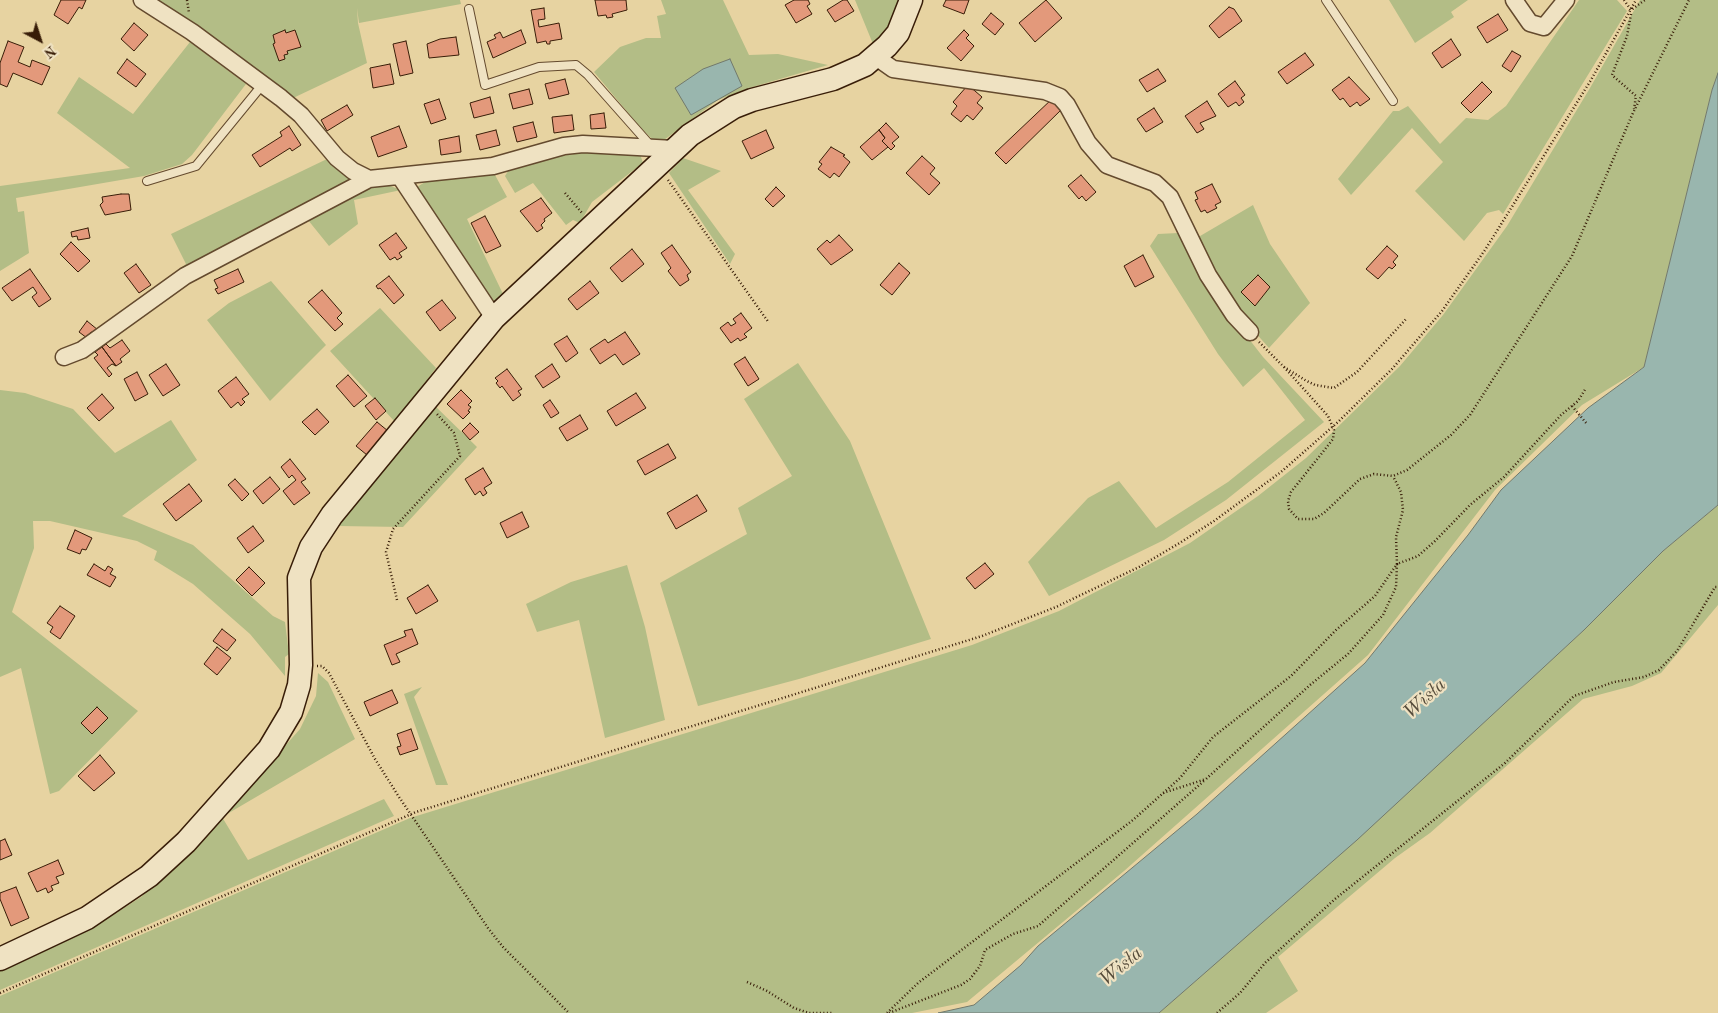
<!DOCTYPE html>
<meta charset="utf-8">
<style>
body{margin:0}
#map{position:relative;width:1718px;height:1013px;overflow:hidden;background:#e7d3a1;font-family:"Old Standard TT",serif}
canvas{display:block}
.north{position:absolute;left:15px;top:15px;width:50px;height:50px;-webkit-text-stroke:4px #efe2c2;paint-order:stroke;rotate:140deg;font-size:14px;font-weight:700;line-height:20px;text-align:center;color:#381d08}
.north::after{content:'';display:block;margin:auto;width:18px;height:22px;background:#381d08;clip-path:polygon(50% 0,100% 100%,50% 72%,0 100%)}
</style>
<div id="map">
<canvas width="1718" height="1013"></canvas>
<div class="north">N</div>
</div>
<script>
const context = document.querySelector('canvas').getContext('2d');
context.lineJoin = 'round';
function fill(path, color) {
  context.fillStyle = color;
  context.fill(path, 'evenodd');
}
function poly(rows) {
  const path = new Path2D();
  for (const r of rows) {
    path.moveTo(r[0], r[1]);
    for (let i = 2; i < r.length; i += 2) path.lineTo(r[i], r[i + 1]);
  }
  return path;
}
function trace(path, color, width, dash) {
  context.strokeStyle = color;
  context.lineWidth = width;
  context.lineCap = dash ? 'butt' : 'round';
  context.setLineDash(dash || []);
  context.stroke(path);
}
function write(font, color, halo, rows, align = 'center') {
  context.font = font + ' "Old Standard TT",serif';
  context.lineWidth = 4.5;
  context.setLineDash([]);
  context.textBaseline = 'middle';
  context.strokeStyle = halo;
  context.fillStyle = color;
  for (const [text, x, y, turn = 0] of rows) {
    context.save();
    context.translate(x, y);
    context.rotate((+turn || 0) * Math.PI / 180);
    context.textAlign = isNaN(turn) ? turn : align;
    if (halo) context.strokeText(text, 0, 0);
    context.fillText(text, 0, 0);
    context.restore();
  }
}
const green = poly([
 [151,0,460,0,461,4,359,23,357,8,358,23,367,63,291,99],
 [661,0,723,0,749,55,778,54,828,65,749,88,718,100,664,140,654,141,639,126,594,72,620,47,646,38,661,38,657,16,666,14],
 [855,0,900,0,890,24,882,36,873,44],
 [1389,0,1468,0,1451,12,1454,17,1415,43],
 [1579,0,1617,0,1627,11,1503,214,1499,210,1487,213,1464,241,1415,191,1443,162,1412,128,1351,195,1338,179,1393,111,1399,111,1408,106,1440,144,1466,118,1488,120,1506,106],
 [1640,0,1718,0,1718,73,1712,90,1644,367,1582,405,1495,490,1368,655,1124,871,967,1002,912,1013,0,1013,0,996,410,818,972,645,1059,611,1190,543,1258,496,1306,458,1400,366,1443,315,1507,226,1590,88],
 [190,42,246,84,192,155,182,164,144,176,16,198,18,212,24,211,29,253,0,271,0,186,130,168,57,113,79,77,133,114],
 [603,150,640,154,643,163,592,202,580,223,573,220,566,225,533,183,515,193,505,176,508,171,523,166,560,156],
 [683,158,721,171,688,190,735,254,730,264,669,173],
 [327,159,350,175,352,181,144,296,186,264,171,234],
 [488,172,495,175,507,197,467,219,503,294,493,305,417,192,417,187,425,182],
 [385,184,401,190,354,200,358,224,329,246,308,220,364,188],
 [1253,205,1270,244,1310,303,1269,348,1238,313,1195,239],
 [1178,233,1221,303,1263,357,1324,422,1226,500,1164,540,1049,596,1028,562,1088,498,1119,481,1156,528,1228,482,1305,420,1264,368,1243,387,1218,354,1150,246,1158,234],
 [271,281,326,345,270,401,207,320,229,303],
 [380,308,436,368,395,422,330,351],
 [798,363,850,441,931,639,799,679,698,706,660,583,747,534,738,508,792,476,744,399],
 [0,390,25,393,73,409,115,453,171,420,197,460,122,516,193,545,273,616,285,622,289,654,285,657,285,676,250,634,193,584,154,560,157,551,137,541,50,521,33,521,34,548,12,612,138,711,59,791,50,794,21,668,0,677],
 [433,404,477,447,403,527,338,526,392,461],
 [1718,505,1718,605,1661,673,1632,686,1583,699,1430,833,1395,858,1278,957,1298,991,1266,1013,1159,1013,1279,907,1584,630,1663,551],
 [627,565,645,627,665,720,605,738,579,620,537,632,526,604,571,582],
 [318,673,328,682,355,739,222,817,248,860,384,799,394,816,0,990,0,970,91,929,141,897,163,876,222,817,300,729,316,696],
 [422,687,414,697,448,785,436,785,404,694]
]);
const water = poly([
 [730,59,742,86,691,115,675,88,703,69,730,59],
 [1718,73,1718,505,1663,551,1584,630,1357,840,1159,1013,938,1013,974,1005,1021,965,1038,946,1197,814,1365,663,1468,535,1501,490,1588,408,1644,367,1712,90,1718,73]
]);
const building = poly([
 [61,0,86,0,82,9,79,7,68,24,54,15,61,0],
 [595,0,626,0,627,10,612,14,613,17,607,18,606,15,598,16,595,0],
 [794,0,808,0,810,4,807,6,812,14,796,23,785,5,794,0],
 [843,0,847,0,854,11,835,22,827,10,843,0],
 [946,0,969,0,964,14,943,6,946,0],
 [1046,0,1062,18,1035,42,1019,23,1046,0],
 [1229,7,1234,9,1242,21,1219,38,1209,26,1229,7],
 [544,8,545,19,538,20,539,27,559,23,562,39,550,41,550,44,547,44,546,41,537,43,531,10,544,8],
 [991,13,1004,24,995,35,982,24,991,13],
 [1498,14,1508,30,1487,43,1477,27,1498,14],
 [134,23,148,35,134,51,121,39,134,23],
 [285,30,286,33,295,30,301,47,287,51,288,54,284,55,285,59,279,61,273,44,275,43,273,35,285,30],
 [521,30,526,43,493,58,487,42,496,38,494,35,500,32,503,38,521,30],
 [964,30,969,35,966,38,974,46,961,61,947,48,964,30],
 [456,37,459,55,429,58,427,44,440,39,456,37],
 [1451,39,1461,55,1442,68,1432,53,1451,39],
 [8,41,24,47,18,62,30,67,32,60,50,67,42,85,13,73,7,87,0,84,0,63,8,41],
 [406,41,413,73,400,76,393,44,406,41],
 [1512,51,1521,56,1511,72,1502,66,1512,51],
 [1305,53,1314,65,1287,84,1278,72,1305,53],
 [127,59,146,74,136,87,117,73,127,59],
 [390,64,394,84,373,88,370,68,390,64],
 [1158,69,1166,81,1147,92,1139,80,1158,69],
 [1349,77,1370,99,1360,106,1357,102,1350,107,1343,98,1340,100,1332,90,1349,77],
 [565,79,569,94,549,99,545,84,565,79],
 [1235,81,1245,95,1241,98,1244,102,1239,106,1236,102,1228,107,1218,94,1235,81],
 [1482,82,1492,92,1471,113,1461,103,1482,82],
 [968,85,982,97,977,103,983,108,973,120,967,115,961,122,951,114,957,106,953,102,968,85],
 [529,89,533,104,513,109,509,94,529,89],
 [490,97,494,113,474,118,470,103,490,97],
 [1053,98,1063,108,1006,164,995,153,1053,98],
 [439,99,446,119,431,124,424,104,439,99],
 [1207,101,1216,116,1200,123,1204,129,1197,133,1185,116,1207,101],
 [347,105,353,115,327,131,321,120,347,105],
 [1154,108,1163,122,1146,132,1137,119,1154,108],
 [604,113,606,128,591,129,590,115,604,113],
 [572,115,574,130,554,133,552,117,572,115],
 [533,122,537,137,517,142,513,127,533,122],
 [886,123,899,137,892,143,895,146,891,150,882,141,885,138,879,130,886,123],
 [289,126,301,145,292,151,290,148,260,167,252,155,282,136,280,132,289,126],
 [399,126,407,147,378,157,371,137,399,126],
 [496,130,500,145,480,150,476,135,496,130],
 [766,130,774,148,751,159,742,141,766,130],
 [879,130,885,138,882,141,888,147,872,160,860,147,879,130],
 [459,136,461,152,441,155,439,140,459,136],
 [831,147,845,155,843,156,850,162,839,177,834,173,830,178,818,169,822,164,819,162,831,147],
 [922,156,935,168,930,174,940,183,929,195,906,173,922,156],
 [1081,175,1096,192,1086,201,1082,196,1079,199,1068,186,1081,175],
 [1212,184,1221,202,1215,205,1217,208,1207,213,1205,210,1201,212,1195,200,1198,199,1195,192,1212,184],
 [776,187,785,196,773,207,765,199,776,187],
 [121,194,129,194,131,210,105,215,100,205,103,202,102,197,121,194],
 [541,198,552,213,544,219,545,221,541,225,543,228,537,232,520,211,541,198],
 [485,216,501,246,486,253,471,223,485,216],
 [88,228,90,238,78,240,77,236,72,237,71,232,88,228],
 [396,233,407,248,399,253,402,257,397,260,395,257,390,260,379,245,396,233],
 [839,235,853,250,831,265,817,249,827,240,830,243,839,235],
 [71,242,90,261,78,272,60,254,71,242],
 [672,245,691,272,687,275,689,280,680,286,668,271,671,268,661,253,672,245],
 [1387,246,1398,256,1393,262,1396,265,1392,269,1389,267,1378,279,1366,269,1387,246],
 [632,249,644,264,622,282,610,268,632,249],
 [1143,255,1154,277,1135,287,1124,266,1143,255],
 [899,263,910,273,892,295,880,285,899,263],
 [136,264,151,285,139,293,124,273,136,264],
 [30,269,51,299,39,307,32,297,37,293,33,287,12,301,2,288,30,269],
 [238,269,244,282,218,294,215,289,218,288,214,280,238,269],
 [1258,275,1270,287,1255,306,1241,292,1258,275],
 [389,276,404,295,394,304,380,288,378,289,376,286,389,276],
 [590,281,599,293,577,310,568,299,590,281],
 [322,290,342,313,337,318,343,324,335,331,308,302,322,290],
 [442,300,456,318,440,331,426,312,442,300],
 [741,313,752,328,744,334,747,337,740,341,738,338,731,343,720,328,728,322,731,326,736,323,733,319,741,313],
 [87,321,98,330,95,334,91,332,87,338,79,332,87,321],
 [625,332,640,354,623,365,615,354,600,364,590,349,605,339,608,343,625,332],
 [567,336,578,353,566,362,554,344,567,336],
 [122,340,130,351,120,359,122,362,116,366,102,347,106,344,110,348,122,340],
 [102,347,116,366,112,364,107,368,112,374,109,377,94,358,98,355,95,352,102,347],
 [745,357,759,379,748,386,734,364,745,357],
 [166,364,180,385,163,396,149,375,166,364],
 [552,364,560,377,543,388,535,376,552,364],
 [507,369,522,389,518,391,521,395,513,401,502,386,500,388,496,383,498,381,495,378,507,369],
 [137,372,148,394,135,401,124,379,137,372],
 [348,375,367,396,354,407,336,386,348,375],
 [236,377,249,394,242,399,245,402,241,406,238,402,231,408,218,391,236,377],
 [461,390,472,401,468,405,471,407,468,411,470,412,463,419,447,404,461,390],
 [636,393,646,408,616,426,607,411,636,393],
 [102,394,114,408,99,421,87,408,102,394],
 [375,398,386,411,376,420,365,406,375,398],
 [550,400,559,413,551,418,543,405,550,400],
 [317,409,329,422,315,435,302,422,317,409],
 [580,415,588,429,567,441,559,428,580,415],
 [377,422,388,431,367,455,356,446,377,422],
 [470,423,479,432,470,440,462,431,470,423],
 [668,444,676,458,645,475,637,461,668,444],
 [290,459,306,479,301,482,310,493,294,505,283,491,296,480,292,475,289,478,281,467,290,459],
 [483,468,492,483,484,488,487,493,483,496,480,491,475,495,465,479,483,468],
 [270,477,280,489,263,504,253,491,270,477],
 [235,479,249,494,242,501,228,485,235,479],
 [189,484,202,501,176,521,163,504,189,484],
 [697,495,707,511,676,529,667,513,697,495],
 [522,512,529,527,507,538,500,523,522,512],
 [253,526,264,541,248,553,237,538,253,526],
 [75,530,92,538,86,550,82,549,80,554,67,549,75,530],
 [985,563,994,574,975,589,966,578,985,563],
 [94,564,105,571,108,566,113,569,110,574,116,577,110,587,87,575,94,564],
 [249,567,265,583,252,596,236,580,249,567],
 [428,585,438,601,416,614,407,598,428,585],
 [60,606,75,616,60,639,50,632,53,627,47,623,60,606],
 [222,629,236,640,227,651,213,641,222,629],
 [412,629,418,644,396,654,400,662,392,665,384,645,406,636,404,631,412,629],
 [217,647,231,658,217,675,204,664,217,647],
 [392,690,398,703,370,716,364,702,392,690],
 [97,707,108,718,92,734,81,723,97,707],
 [411,729,418,749,400,755,397,747,401,746,397,734,411,729],
 [100,755,115,773,94,791,78,776,100,755],
 [5,839,12,855,0,860,0,841,5,839],
 [58,860,64,874,56,877,59,883,51,886,53,890,48,893,46,888,37,892,28,873,58,860],
 [16,887,29,918,11,926,0,899,0,893,16,887]
]);
const path = poly([
 [187,0,189,13],
 [1624,0,1631,10,1645,0],
 [1631,14,1627,36,1612,75,1636,96,1634,109],
 [668,180,769,323],
 [565,193,582,213],
 [1259,342,1284,367,1305,380,1315,385,1334,388,1357,372,1407,318],
 [1284,367,1328,416,1334,430,1333,439,1326,448,1291,492,1288,501,1289,509,1298,519,1314,519,1324,513,1360,479,1374,474,1393,476,1407,470,1451,435,1470,415,1572,256,1632,115,1689,0],
 [1572,406,1587,424],
 [397,600,386,552,393,529,460,456,454,433,437,414],
 [317,666,322,666,329,673,375,759,399,797,488,928,503,947,569,1013],
 [1163,793,1206,779,1310,685,1348,654,1383,615,1396,587,1397,564,1418,556,1435,541,1470,505,1504,477,1561,415,1578,401,1586,388],
 [747,982,767,991,794,1008,809,1013,833,1013],
 [0,993,416,812,982,636,1056,607,1139,567,1178,544,1214,521,1281,472,1338,422,1392,369,1442,311,1485,250,1591,80,1636,0],
 [887,1013,918,983,1133,820,1180,778,1213,737,1291,676,1336,630,1375,596,1397,564,1396,537,1403,510,1401,492,1393,476],
 [889,1013,961,985,970,979,980,966,985,950,1013,934,1038,926,1205,780],
 [1217,1013,1240,993,1265,963,1335,899,1505,763,1574,696,1614,682,1644,677,1659,670,1677,651,1715,587,1718,587]
]);
const lane = poly([
 [1326,0,1393,101],
 [469,9,485,85,539,67,576,65,588,75,650,145],
 [147,181,196,166,263,84]
]);
const street = poly([
 [142,0,192,32,281,98,301,115,337,158,353,171,369,179,493,166,564,146,583,144,674,149],
 [1514,0,1530,23,1544,27,1566,0],
 [876,57,893,69,1045,91,1060,97,1067,105,1088,143,1107,165,1155,183,1170,197,1208,275,1234,315,1250,332],
 [401,178,494,318],
 [64,357,82,350,185,276,369,179]
]);
const secondary = poly([
 [0,959,87,918,149,876,186,842,269,749,291,712,299,685,301,665,299,578,311,547,332,515,494,318,690,135,734,107,752,100,833,79,865,65,887,46,898,33,911,0]
]);
const waterNames = [
 ["Wisła",1425,699,-42],
 ["Wisła",1121,967,-40]
];
fill(green, '#b3bd86');
fill(water, '#99b6ae');
trace(water, '#72796c', 1);
fill(building, '#e3997b');
trace(building, '#381d08', 1);
trace(lane, '#644a2e', 10);
trace(street, '#644a2e', 19);
trace(secondary, '#381d08', 25);
trace(path, '#381d08', 2.5, [1, 2.5]);
trace(lane, '#efe2c2', 8);
trace(street, '#efe2c2', 16);
trace(secondary, '#efe2c2', 22);
write('italic 19px', '#554b3a', '#efe2c2', waterNames);
</script>
